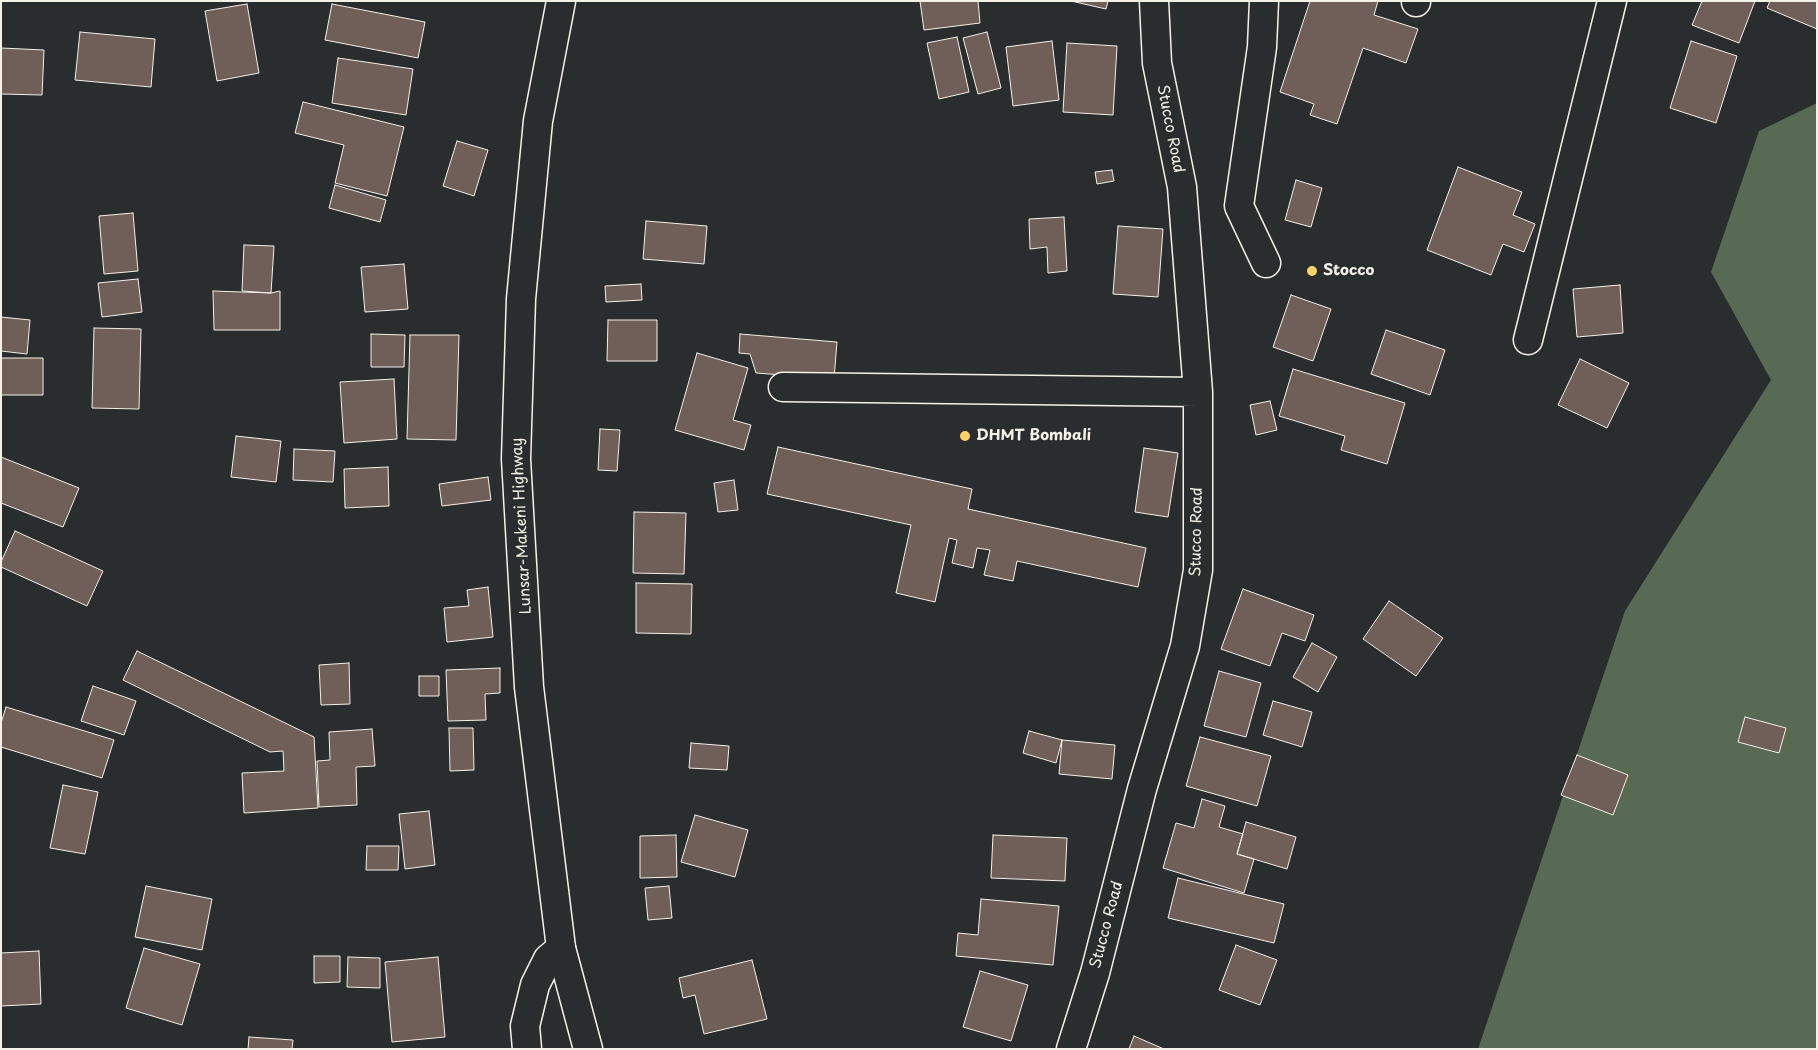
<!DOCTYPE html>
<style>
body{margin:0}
#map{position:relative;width:1818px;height:1050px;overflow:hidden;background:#2a2d2e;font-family:"Playpen Sans",sans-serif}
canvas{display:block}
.frame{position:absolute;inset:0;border:2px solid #f4f1e8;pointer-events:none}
</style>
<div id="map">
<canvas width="1818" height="1050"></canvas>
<div class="frame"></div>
</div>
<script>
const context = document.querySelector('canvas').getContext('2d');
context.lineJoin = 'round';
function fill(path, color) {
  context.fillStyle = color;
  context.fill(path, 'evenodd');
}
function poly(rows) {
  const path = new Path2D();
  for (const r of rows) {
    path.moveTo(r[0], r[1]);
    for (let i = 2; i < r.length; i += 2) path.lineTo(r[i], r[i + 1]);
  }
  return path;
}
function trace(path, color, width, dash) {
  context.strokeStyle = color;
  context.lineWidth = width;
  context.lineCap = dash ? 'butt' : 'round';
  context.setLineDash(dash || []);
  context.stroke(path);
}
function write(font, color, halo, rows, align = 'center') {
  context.font = font + ' "Playpen Sans",sans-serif';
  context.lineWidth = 4.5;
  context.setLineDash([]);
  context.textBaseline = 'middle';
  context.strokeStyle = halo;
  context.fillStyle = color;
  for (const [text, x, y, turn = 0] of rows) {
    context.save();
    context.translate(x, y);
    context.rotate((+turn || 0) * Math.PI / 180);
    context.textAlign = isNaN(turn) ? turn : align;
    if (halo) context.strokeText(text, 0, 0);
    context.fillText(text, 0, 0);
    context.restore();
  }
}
const green = poly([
 [1817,103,1817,1049,1478,1049,1625,611,1771,380,1711,272,1759,131]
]);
const building = poly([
 [920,1,978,1,980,23,924,30,920,1],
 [1071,1,1108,1,1106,9,1071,1],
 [1310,1,1378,1,1374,15,1418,29,1406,63,1363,48,1337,124,1310,115,1314,104,1280,92,1310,1],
 [1702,1,1755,1,1739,43,1692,25,1702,1],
 [1770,1,1817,1,1817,29,1767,8,1770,1],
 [247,4,259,73,217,81,205,11,247,4],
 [332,4,425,22,418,58,325,40,332,4],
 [80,32,155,39,151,87,75,80,80,32],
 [987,32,1001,88,978,94,963,38,987,32],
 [957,37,969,92,939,99,927,43,957,37],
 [1052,41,1059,100,1013,106,1006,47,1052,41],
 [1691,41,1737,56,1716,123,1670,108,1691,41],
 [1067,43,1117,46,1113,115,1063,112,1067,43],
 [1,48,44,50,42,95,1,94,1,48],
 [338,58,413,69,406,115,332,103,338,58],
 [303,102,404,127,387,196,335,183,344,145,295,133,303,102],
 [457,141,488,150,474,196,443,186,457,141],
 [1458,167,1522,192,1513,215,1535,224,1524,252,1503,244,1491,275,1427,250,1458,167],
 [1112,170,1114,181,1097,184,1095,172,1112,170],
 [1296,180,1322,188,1311,227,1285,220,1296,180],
 [335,185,386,200,380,222,329,208,335,185],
 [133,213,138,271,104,274,99,216,133,213],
 [1064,217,1067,271,1048,273,1047,247,1030,249,1029,219,1064,217],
 [646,221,707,226,704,264,643,259,646,221],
 [1118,226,1163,229,1158,297,1113,294,1118,226],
 [244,245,274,246,271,293,242,291,244,245],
 [404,264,408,309,365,312,361,267,404,264],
 [138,279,142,312,102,317,98,283,138,279],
 [641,284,642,300,606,302,605,286,641,284],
 [1620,285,1623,333,1577,337,1573,289,1620,285],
 [213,291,271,293,280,291,280,330,214,330,213,291],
 [1291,295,1331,309,1313,361,1273,347,1291,295],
 [1,317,30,320,27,354,1,351,1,317],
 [608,320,657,320,657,361,607,361,608,320],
 [94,328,141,329,139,409,92,408,94,328],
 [1386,330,1445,350,1430,395,1371,374,1386,330],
 [371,334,405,335,404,367,371,367,371,334],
 [740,334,837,342,834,379,756,373,750,354,739,353,740,334],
 [410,335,459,335,456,440,407,439,410,335],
 [697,353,748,368,733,420,751,425,744,450,675,430,697,353],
 [1,358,43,358,43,395,1,395,1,358],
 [1580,359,1629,383,1607,428,1558,405,1580,359],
 [1293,369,1405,403,1387,464,1341,450,1345,436,1279,416,1293,369],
 [394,379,397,439,344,443,340,382,394,379],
 [1270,401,1277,430,1256,435,1250,405,1270,401],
 [600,429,620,430,617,471,598,470,600,429],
 [236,436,281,441,276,482,231,477,236,436],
 [778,447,972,489,968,509,1146,548,1138,587,1017,561,1013,581,984,575,990,550,977,548,973,568,952,563,957,540,949,538,935,602,896,593,911,525,767,494,778,447],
 [1144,448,1178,453,1168,517,1135,512,1144,448],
 [294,449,335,451,333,482,293,480,294,449],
 [1,457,79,488,63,527,1,503,1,457],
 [388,467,389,506,345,508,344,469,388,467],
 [488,477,491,500,442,506,439,484,488,477],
 [734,480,738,510,718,512,714,483,734,480],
 [634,512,686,513,684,574,633,573,634,512],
 [15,531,103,571,87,606,1,567,1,562,15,531],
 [636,583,692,584,691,634,636,633,636,583],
 [488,587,493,637,447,642,444,608,469,606,467,590,488,587],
 [1243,589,1314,615,1305,641,1282,633,1270,666,1221,649,1243,589],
 [1389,601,1443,638,1416,676,1363,639,1389,601],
 [1312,643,1337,657,1318,692,1293,677,1312,643],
 [137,651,314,737,318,808,244,813,242,773,284,771,283,751,270,752,123,680,137,651],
 [349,663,350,704,321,705,319,665,349,663],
 [500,668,500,693,485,694,486,720,448,721,446,670,500,668],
 [1219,671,1261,683,1246,737,1204,726,1219,671],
 [419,676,439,676,439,696,419,696,419,676],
 [93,686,136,701,124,735,81,721,93,686],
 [1273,701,1312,712,1302,747,1263,735,1273,701],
 [6,707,114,740,102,778,1,747,1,723,6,707],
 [1745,717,1786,728,1779,753,1738,742,1745,717],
 [449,728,473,728,474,770,450,771,449,728],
 [372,729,375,766,356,767,357,805,319,807,317,761,330,760,329,732,372,729],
 [1029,731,1062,740,1056,763,1023,753,1029,731],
 [1200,737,1271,756,1257,806,1186,786,1200,737],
 [1062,740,1115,745,1112,779,1059,774,1062,740],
 [691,743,729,746,727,770,689,768,691,743],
 [1577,755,1628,775,1613,815,1561,795,1577,755],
 [63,785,98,792,85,854,50,848,63,785],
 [1202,799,1225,806,1219,827,1243,834,1237,854,1254,859,1244,893,1163,868,1176,823,1194,828,1202,799],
 [429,811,435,865,405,869,399,814,429,811],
 [695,815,748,830,735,877,681,862,695,815],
 [1246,822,1296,837,1287,869,1237,854,1246,822],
 [676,835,677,877,640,878,640,836,676,835],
 [993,835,1067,838,1065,881,991,878,993,835],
 [367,846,399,846,398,870,366,870,367,846],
 [1178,878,1284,904,1274,943,1168,918,1178,878],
 [146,886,212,899,202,950,135,937,146,886],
 [669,886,672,918,648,920,645,888,669,886],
 [981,899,1059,906,1053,965,956,956,958,933,978,935,981,899],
 [1236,945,1277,960,1260,1005,1219,990,1236,945],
 [144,948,200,964,182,1025,126,1008,144,948],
 [39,951,41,1004,1,1006,1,953,39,951],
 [314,956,340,956,340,982,314,983,314,956],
 [348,957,380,958,380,988,347,987,348,957],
 [438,957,445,1037,392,1042,385,962,438,957],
 [752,960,767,1019,704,1034,695,995,683,998,679,978,752,960],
 [980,971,1028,985,1011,1041,963,1027,980,971],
 [1134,1036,1164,1049,1129,1049,1134,1036],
 [249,1037,293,1040,292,1049,248,1049,249,1037]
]);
const minor = poly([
 [1264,1,1262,47,1239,206,1266,263],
 [1416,2,1416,1],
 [1528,340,1612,1],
 [783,387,1198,392],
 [527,1049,525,1026,535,985,548,959,561,948],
 [1071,1049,1095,973,1142,789,1185,646,1198,570,1198,392,1182,187,1157,63,1154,1]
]);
const major = poly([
 [561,1,538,121,521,299,516,459,529,687,561,948,588,1049]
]);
const markers = [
 [1312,271,6,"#ffd166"],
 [965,436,6,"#ffd166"]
];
const streetNames = [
 ["Stucco Road",1170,129,79],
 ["Lunsar-Makeni Highway",522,526,-93],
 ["Stucco Road",1197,532,-89],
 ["Stucco Road",1107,925,-75]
];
const poiNames = [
 ["Stocco",1323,271],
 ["DHMT Bombali",976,436]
];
fill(green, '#586a53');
fill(building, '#705e59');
trace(building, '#f4f1e8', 1);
trace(minor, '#f4f1e8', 31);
trace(major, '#f4f1e8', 31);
trace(minor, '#2a2d2e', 28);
trace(major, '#2a2d2e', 28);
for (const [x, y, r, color] of markers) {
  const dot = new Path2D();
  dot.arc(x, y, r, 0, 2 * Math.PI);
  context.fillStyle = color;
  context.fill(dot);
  trace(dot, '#2a2d2e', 2);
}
write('15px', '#f4f1e8', '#2a2d2e', streetNames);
write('bold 15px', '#f4f1e8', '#2a2d2e', poiNames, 'left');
</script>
